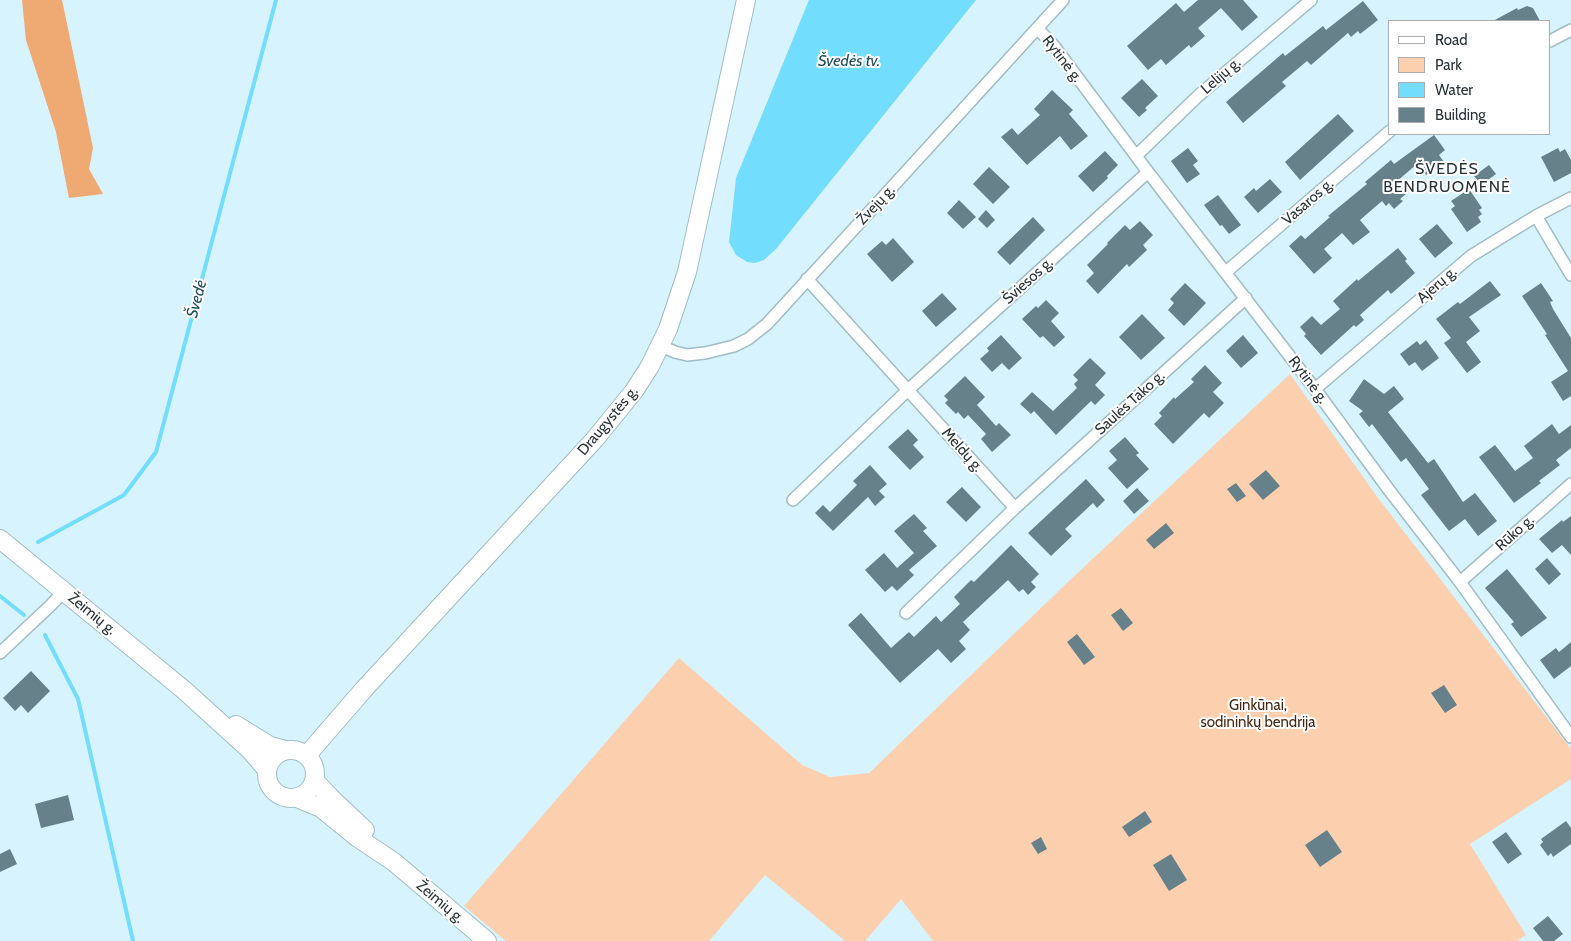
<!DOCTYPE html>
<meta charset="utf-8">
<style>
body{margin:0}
#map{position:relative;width:1571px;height:941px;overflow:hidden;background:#d6f3fe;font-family:Cabin,sans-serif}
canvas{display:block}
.legend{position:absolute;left:1388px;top:20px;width:162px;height:115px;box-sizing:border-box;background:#fff;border:1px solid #a9adaf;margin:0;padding:6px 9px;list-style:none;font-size:15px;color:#283337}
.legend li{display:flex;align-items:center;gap:10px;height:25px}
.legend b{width:25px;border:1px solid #a9adaf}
</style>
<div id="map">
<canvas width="1571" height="941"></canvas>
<ul class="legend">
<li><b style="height:6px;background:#fff"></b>Road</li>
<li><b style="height:14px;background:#fcd0af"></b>Park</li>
<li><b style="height:14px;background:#73ddfe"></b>Water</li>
<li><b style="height:14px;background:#66818a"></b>Building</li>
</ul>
</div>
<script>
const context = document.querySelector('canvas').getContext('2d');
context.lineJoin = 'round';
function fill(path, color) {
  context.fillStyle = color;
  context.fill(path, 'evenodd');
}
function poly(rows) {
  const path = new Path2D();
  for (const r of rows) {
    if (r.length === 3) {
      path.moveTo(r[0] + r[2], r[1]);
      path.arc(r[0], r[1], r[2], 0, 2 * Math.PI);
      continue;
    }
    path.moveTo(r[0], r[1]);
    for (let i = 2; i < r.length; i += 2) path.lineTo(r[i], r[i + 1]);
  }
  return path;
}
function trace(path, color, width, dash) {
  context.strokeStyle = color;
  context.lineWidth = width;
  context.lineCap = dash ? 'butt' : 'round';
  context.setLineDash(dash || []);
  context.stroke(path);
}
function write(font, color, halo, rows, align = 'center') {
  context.font = font + ' Cabin,sans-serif';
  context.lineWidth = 4;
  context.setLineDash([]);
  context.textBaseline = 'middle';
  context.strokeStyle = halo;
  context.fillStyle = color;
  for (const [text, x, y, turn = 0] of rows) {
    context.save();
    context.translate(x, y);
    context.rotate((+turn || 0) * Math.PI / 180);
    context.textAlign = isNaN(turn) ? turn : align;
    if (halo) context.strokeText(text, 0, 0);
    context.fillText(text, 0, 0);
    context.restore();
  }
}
const green = poly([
 [1290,374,1378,498,1571,749,1571,779,1470,844,1526,935,1517,941,933,941,901,899,865,941,845,941,765,875,709,941,506,941,464,906,679,658,802,765,830,777,869,773,1068,582]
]);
const forest = poly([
 [22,0,62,0,93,148,89,169,103,194,69,198,56,132,26,40]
]);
const water = poly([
 [809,0,976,0,776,249,764,260,755,263,747,262,736,255,729,242,736,178]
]);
const stream = poly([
 [38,542,124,495,156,452,276,0],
 [0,596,24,615],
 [45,635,78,699,133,941]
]);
const building = poly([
 [1198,0,1243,0,1258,17,1242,31,1221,8,1198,28,1205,36,1191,48,1189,45,1166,65,1161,59,1148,70,1127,46,1176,3,1184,12],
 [1363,1,1378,20,1360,34,1358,31,1351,37,1348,33,1311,65,1307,61,1282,82,1286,86,1243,123,1226,102,1283,53,1285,56,1323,26,1326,30],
 [1527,6,1533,8,1540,21,1493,21,1517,8,1518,10],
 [1142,79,1158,96,1145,108,1147,110,1139,117,1121,98],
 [1052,90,1073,110,1069,114,1088,136,1071,150,1060,136,1027,165,1001,137,1012,128,1018,135,1040,115,1034,109],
 [1338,114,1354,131,1300,180,1285,162],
 [1434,135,1445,150,1439,155,1444,162,1426,175,1417,164,1396,182,1406,194,1400,199,1403,201,1394,209,1389,203,1386,206,1382,201,1360,220,1370,232,1353,245,1342,233,1324,249,1332,258,1314,274,1289,246,1301,235,1305,239,1330,217,1328,216,1367,184,1365,182,1391,160,1394,164],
 [1188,148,1198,161,1193,165,1200,174,1187,183,1171,161],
 [1558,148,1560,152,1565,149,1571,160,1571,173,1554,182,1541,157],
 [1105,151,1118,165,1107,176,1108,178,1093,192,1078,176],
 [1489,165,1496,174,1481,185,1474,176],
 [989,167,1010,187,993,204,973,184],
 [1270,179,1282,192,1258,213,1244,197,1254,188,1256,191],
 [1469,189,1482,208,1479,210,1482,214,1478,217,1481,222,1467,232,1451,209,1455,206,1451,201],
 [1218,195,1241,225,1229,234,1222,225,1220,226,1204,205],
 [959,200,976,217,963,229,947,213],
 [986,210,995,220,987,228,978,219],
 [1033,217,1045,230,1010,265,997,252],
 [1140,221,1153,235,1143,245,1147,250,1129,267,1127,264,1098,294,1086,281,1094,273,1087,265,1108,244,1107,243,1125,225,1130,230],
 [1437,224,1453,243,1435,258,1419,239],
 [893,238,914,262,892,282,867,254,882,241,886,245],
 [1398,248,1407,259,1405,261,1415,273,1391,294,1388,290,1360,315,1364,320,1356,327,1354,325,1321,355,1304,336,1306,334,1300,327,1312,316,1321,325,1340,309,1333,301,1357,279,1358,281],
 [1490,281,1501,295,1469,317,1480,331,1466,342,1481,362,1467,373,1444,343,1451,338,1436,319,1458,302,1460,304],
 [1185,283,1206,303,1184,326,1168,310,1174,303,1170,299],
 [1541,283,1553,301,1550,302,1553,309,1571,338,1571,396,1563,401,1551,382,1568,371,1545,335,1547,334,1522,296],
 [942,293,957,309,936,327,922,311],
 [1046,300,1059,313,1051,321,1065,337,1054,347,1043,336,1040,338,1022,319,1036,306,1038,308],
 [1142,314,1165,338,1141,360,1119,337],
 [1001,335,1022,358,1009,370,1002,363,992,372,980,359,989,351,987,348],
 [1243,335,1258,353,1241,368,1226,351],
 [1426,340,1439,358,1422,371,1415,362,1409,366,1400,354,1417,341,1420,345],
 [1090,358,1106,373,1095,385,1105,395,1095,405,1091,401,1056,435,1034,411,1031,414,1020,404,1032,392,1053,411,1077,388,1074,384,1078,380,1073,375],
 [1205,365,1222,383,1213,392,1224,403,1209,418,1204,413,1173,444,1154,424,1162,416,1159,413,1174,397,1175,399,1194,382,1191,379],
 [965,376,985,397,977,405,996,426,999,423,1011,435,992,452,981,439,986,434,968,415,964,419,958,412,956,414,945,403,948,400,944,396],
 [1364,379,1384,394,1394,386,1404,399,1388,412,1428,463,1434,459,1463,502,1475,493,1497,521,1478,536,1465,519,1449,531,1421,495,1429,489,1406,458,1401,462,1372,424,1369,427,1359,414,1363,411,1349,401],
 [1552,424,1559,434,1571,425,1571,448,1556,460,1560,465,1539,481,1541,483,1514,503,1479,457,1495,445,1515,471,1533,458,1524,446],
 [908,429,918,440,913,445,924,457,910,470,888,447],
 [1125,437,1139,453,1136,455,1149,469,1127,489,1108,468,1117,460,1109,451],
 [870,465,887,484,879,491,885,497,875,506,868,497,833,531,815,513,823,505,830,512,857,485,853,481],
 [1266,470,1280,486,1263,500,1249,484],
 [1086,479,1105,500,1097,508,1093,503,1065,529,1072,536,1051,556,1028,533],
 [1236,483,1246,496,1237,502,1227,489],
 [962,487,981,507,966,522,946,502],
 [1137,488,1149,501,1134,514,1123,501],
 [914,514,927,528,923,531,937,546,909,570,914,575,897,591,892,586,885,592,865,570,884,553,897,568,914,553,894,531],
 [1571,516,1571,555,1562,545,1552,553,1539,539,1562,520,1563,522],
 [1166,523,1174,533,1154,549,1146,540],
 [1011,545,1039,574,1031,582,1036,587,1028,595,1023,589,1019,592,1008,580,963,622,970,630,959,641,966,649,951,663,938,649,900,683,848,625,861,613,891,648,909,632,914,637,936,616,941,622,960,604,954,597,971,580,974,582],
 [1547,558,1561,574,1549,585,1535,569],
 [1507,569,1547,618,1521,637,1511,624,1514,622,1485,588],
 [1121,608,1133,623,1123,631,1111,615],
 [1077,634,1095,657,1084,665,1067,642],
 [1571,642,1571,666,1554,679,1540,660,1556,648,1559,652],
 [31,671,50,691,28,713,21,705,15,711,3,698],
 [1444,685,1457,705,1445,713,1431,693],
 [68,795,74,820,41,828,35,804],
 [1145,811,1152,822,1129,837,1122,827],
 [1566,821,1571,828,1571,844,1553,857,1551,853,1548,856,1540,845,1543,842,1541,839],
 [1327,830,1342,852,1320,867,1305,845],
 [1506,832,1522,854,1508,864,1492,842],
 [1041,837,1047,849,1038,854,1031,843],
 [10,849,17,864,0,872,0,854],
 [1171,854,1187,880,1169,891,1153,865],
 [1548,916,1563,934,1554,941,1543,941,1533,928]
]);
const minor = poly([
 [1038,29,1054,46,1148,172,1315,389,1389,490,1460,582,1571,737],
 [1550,41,1571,30],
 [1136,156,1198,96,1311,0],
 [1536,216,1571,275],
 [1226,272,1390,131],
 [807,279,1015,508,906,613],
 [661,346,675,352,687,355,705,353,734,346,748,339,767,324,1063,0],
 [1315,389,1471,256,1536,216,1571,198],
 [793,500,908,390,1148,172],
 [1015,508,1246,298],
 [1460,582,1571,484],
 [0,653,51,605,64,591]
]);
const primary = poly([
 [0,539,184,690,250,750,267,770],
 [236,725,270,746,285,750],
 [291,774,24],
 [307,755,365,688,595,439,634,391,650,366,668,329,687,272,746,0],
 [315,781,331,798,365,830],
 [297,798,321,808,358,838,394,862,487,941]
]);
const streetNames = [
 ["Rytinė g.",1062,59,52],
 ["Lelijų g.",1221,76,-41],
 ["Vasaros g.",1308,202,-41],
 ["Žvejų g.",876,205,-47],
 ["Šviesos g.",1028,281,-42],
 ["Ajerų g.",1437,285,-41],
 ["Rytinė g.",1308,380,53],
 ["Saulės Tako g.",1130,403,-42],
 ["Draugystės g.",608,421,-50],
 ["Meldų g.",962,450,48],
 ["Rūko g.",1515,533,-42],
 ["Žeimių g.",92,614,39],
 ["Žeimių g.",440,902,40]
];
const parkNames = [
 ["Ginkūnai,",1258,706],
 ["sodininkų bendrija",1258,723]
];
const waterNames = [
 ["Švedės tv.",849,61],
 ["Švedė",197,299,-75]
];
const neighbourhoodNames = [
 ["ŠVEDĖS",1447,169],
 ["BENDRUOMENĖ",1447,187]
];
fill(green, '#fcd0af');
fill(forest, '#efa973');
fill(water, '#73ddfe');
trace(stream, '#73ddfe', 4);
fill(building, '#66818a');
trace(minor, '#a0bdc7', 14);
trace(primary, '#a0bdc7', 20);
trace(minor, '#fff', 11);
trace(primary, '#fff', 18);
write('15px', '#283337', '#fff', streetNames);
write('15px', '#442811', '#fff', parkNames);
write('italic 16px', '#214f5d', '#fff', waterNames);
context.letterSpacing = '1px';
write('16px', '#283337', '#fff', neighbourhoodNames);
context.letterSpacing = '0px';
</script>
